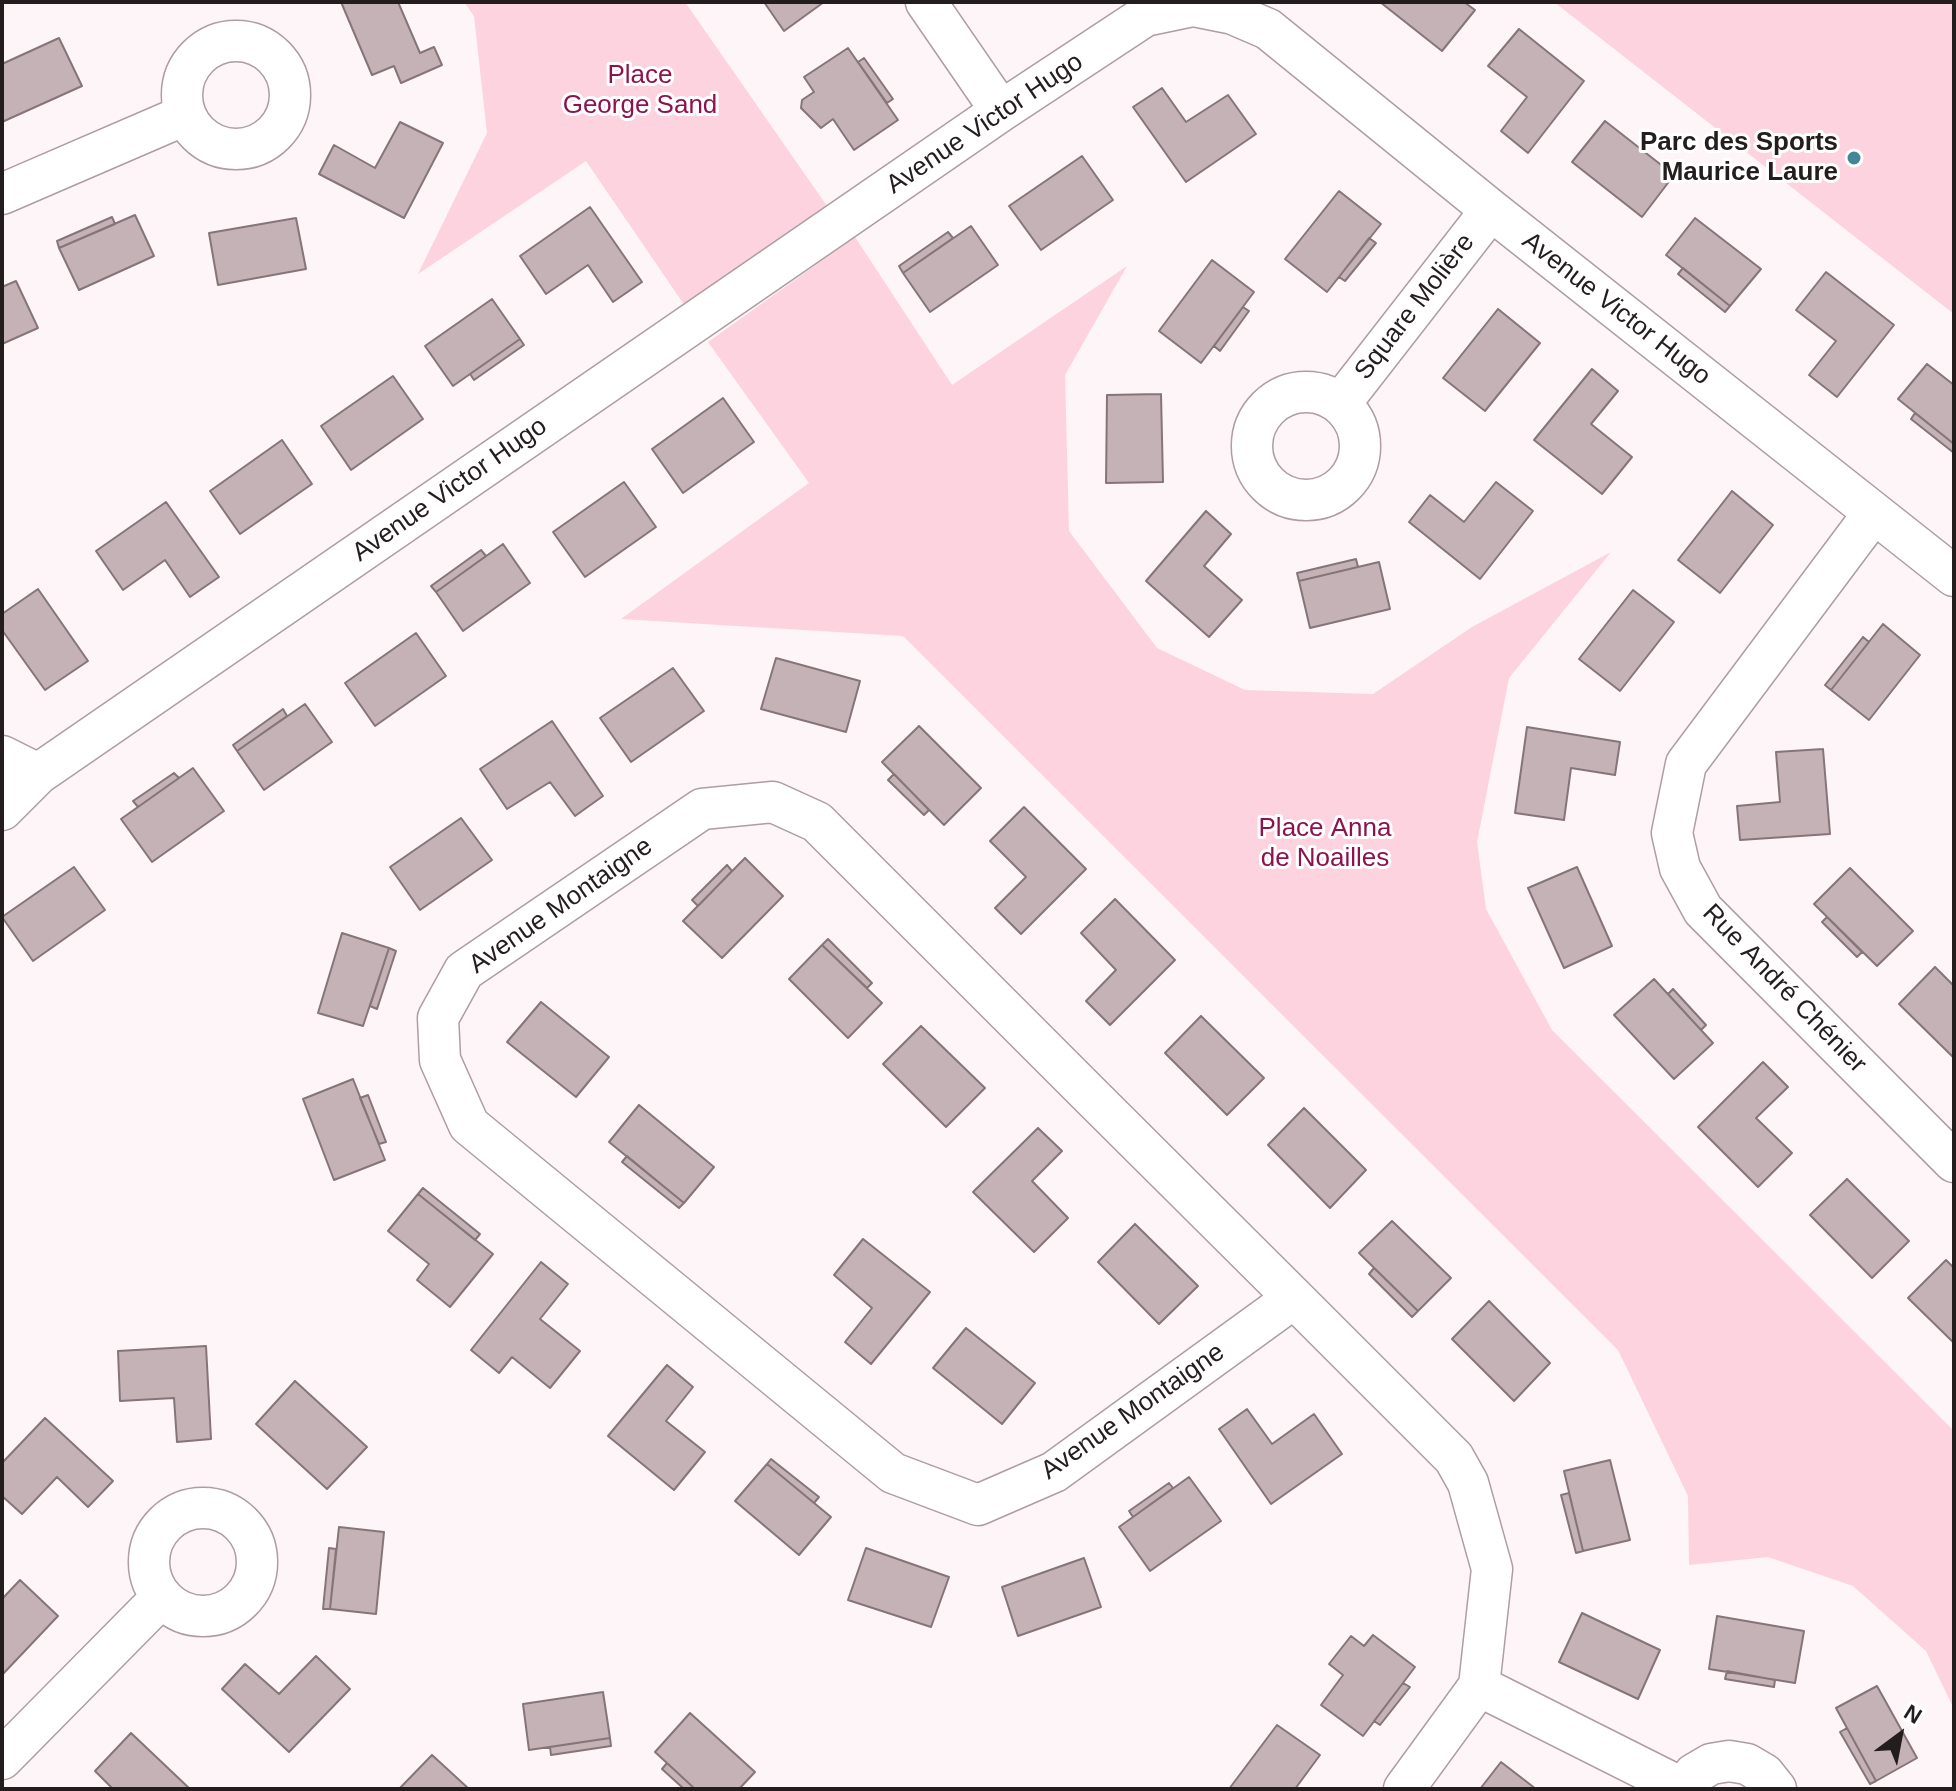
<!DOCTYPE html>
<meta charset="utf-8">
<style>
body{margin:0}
#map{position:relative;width:1956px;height:1791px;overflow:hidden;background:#fdf5f7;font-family:Arial,sans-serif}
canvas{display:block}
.frame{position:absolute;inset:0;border:4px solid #231d1e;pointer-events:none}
.north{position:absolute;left:1860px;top:1695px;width:80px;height:80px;-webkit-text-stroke:6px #fff;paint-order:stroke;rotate:32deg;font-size:22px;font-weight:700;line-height:32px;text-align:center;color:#231d1e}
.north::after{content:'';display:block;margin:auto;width:28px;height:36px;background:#231d1e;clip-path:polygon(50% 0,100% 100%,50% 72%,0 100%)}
</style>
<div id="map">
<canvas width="1956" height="1791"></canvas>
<div class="frame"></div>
<div class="north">N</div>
</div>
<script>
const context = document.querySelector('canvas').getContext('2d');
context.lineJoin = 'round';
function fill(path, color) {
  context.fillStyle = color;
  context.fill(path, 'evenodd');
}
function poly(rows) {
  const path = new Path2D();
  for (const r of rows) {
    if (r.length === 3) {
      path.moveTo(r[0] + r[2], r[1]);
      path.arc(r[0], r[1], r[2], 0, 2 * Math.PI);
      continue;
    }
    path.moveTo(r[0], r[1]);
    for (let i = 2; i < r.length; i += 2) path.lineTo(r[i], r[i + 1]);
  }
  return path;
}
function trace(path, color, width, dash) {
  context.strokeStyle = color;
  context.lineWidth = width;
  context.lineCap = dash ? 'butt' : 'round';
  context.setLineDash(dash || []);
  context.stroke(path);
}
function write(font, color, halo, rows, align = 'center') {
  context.font = font + ' Arial,sans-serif';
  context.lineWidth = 6;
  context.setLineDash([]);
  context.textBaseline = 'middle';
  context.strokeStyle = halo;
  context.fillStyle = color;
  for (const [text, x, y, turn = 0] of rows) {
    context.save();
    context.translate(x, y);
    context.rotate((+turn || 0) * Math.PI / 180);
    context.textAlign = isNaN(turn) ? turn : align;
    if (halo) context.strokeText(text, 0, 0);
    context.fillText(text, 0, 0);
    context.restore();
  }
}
const green = poly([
 [464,2,685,2,829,209,685,306,586,161,418,274,487,133,474,16],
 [1554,2,1954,2,1954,314],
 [855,237,952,385,1127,266,1065,375,1069,531,1157,648,1245,690,1373,694,1472,627,1611,552,1509,678,1477,842,1486,909,1552,1030,1954,1431,1954,1709,1926,1651,1853,1586,1768,1557,1689,1565,1688,1496,1618,1350,903,636,621,619,809,483,708,342]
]);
const building = poly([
 [341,2,398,2,420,53,434,47,442,65,401,83,394,66,372,75,341,2],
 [764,2,824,2,784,31,764,2],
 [1380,2,1464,2,1475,10,1442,51,1380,2],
 [1519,29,1584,81,1528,153,1501,131,1527,97,1488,66,1519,29],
 [59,38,82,86,2,122,2,64,59,38],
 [848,48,898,120,854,150,833,119,821,128,801,108,802,100,814,92,804,77,848,48],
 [864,58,893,99,887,103,858,62,864,58],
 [1162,88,1186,122,1228,95,1256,134,1186,182,1133,107,1162,88],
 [1605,121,1674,175,1642,217,1572,162,1605,121],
 [400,122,443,143,404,218,319,174,334,145,375,168,400,122],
 [1082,156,1113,200,1041,250,1009,206,1082,156],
 [1339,191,1381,224,1327,292,1285,259,1339,191],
 [590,207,642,282,613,302,588,265,546,294,520,256,590,207],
 [135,215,154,256,79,290,59,248,135,215],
 [112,217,115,224,59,248,57,241,112,217],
 [296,218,306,269,218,285,209,233,296,218],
 [1695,218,1761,269,1730,306,1666,255,1695,218],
 [971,226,998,265,930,312,903,273,971,226],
 [948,232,953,238,903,273,899,266,948,232],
 [1369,238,1376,243,1345,281,1339,277,1369,238],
 [1212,260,1254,292,1201,363,1159,331,1212,260],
 [1683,268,1730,306,1725,312,1678,274,1683,268],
 [1826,272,1894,325,1837,397,1809,375,1836,341,1796,310,1826,272],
 [16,281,38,328,2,344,2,287,16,281],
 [492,299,520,339,453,386,425,346,492,299],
 [1243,307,1249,311,1220,351,1214,346,1243,307],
 [1498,309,1540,343,1485,411,1443,378,1498,309],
 [520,339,524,345,474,380,470,374,520,339],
 [1927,364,1954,385,1954,444,1898,399,1927,364],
 [1592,369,1618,391,1591,424,1632,457,1602,494,1534,440,1592,369],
 [393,376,423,419,351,470,321,426,393,376],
 [1161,394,1163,482,1106,483,1107,395,1161,394],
 [723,398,754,442,683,493,652,449,723,398],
 [1915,413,1954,444,1954,453,1911,419,1915,413],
 [282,440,312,484,240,534,210,491,282,440],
 [624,482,656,527,585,577,553,532,624,482],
 [1496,482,1533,511,1480,579,1409,522,1430,495,1464,522,1496,482],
 [1732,491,1773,525,1720,593,1678,560,1732,491],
 [166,502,219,577,190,597,165,560,123,590,96,551,166,502],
 [1206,511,1231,534,1204,566,1242,600,1209,637,1146,581,1206,511],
 [503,544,530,583,463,631,436,592,503,544],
 [481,550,486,556,436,592,431,586,481,550],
 [1356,559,1358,567,1299,581,1297,573,1356,559],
 [1379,562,1390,609,1310,628,1299,581,1379,562],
 [38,589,88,661,45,690,2,630,2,614,38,589],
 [1633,590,1674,622,1620,691,1579,659,1633,590],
 [1883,624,1920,655,1869,720,1831,690,1883,624],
 [416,633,446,676,375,726,345,683,416,633],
 [1863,637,1869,642,1831,690,1825,685,1863,637],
 [776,658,860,681,846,732,761,709,776,658],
 [673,668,704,711,631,762,600,718,673,668],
 [305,704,332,742,264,790,237,751,305,704],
 [283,709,287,716,237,751,233,745,283,709],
 [552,721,603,796,575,816,550,782,507,809,480,769,552,721],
 [919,726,981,788,944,825,882,762,919,726],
 [1527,727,1620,742,1615,775,1571,768,1564,820,1515,813,1527,727],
 [1823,749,1830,834,1740,840,1737,806,1780,802,1776,752,1823,749],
 [193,768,224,811,152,862,121,819,193,768],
 [174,773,179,778,138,807,133,801,174,773],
 [894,774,929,810,924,815,888,780,894,774],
 [1024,807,1086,869,1021,934,995,908,1026,877,990,841,1024,807],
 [461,818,492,860,420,910,390,867,461,818],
 [745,858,783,896,722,958,683,921,745,858],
 [727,865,732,871,698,906,692,900,727,865],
 [74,867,105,910,33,961,2,917,74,867],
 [1577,867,1612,946,1564,968,1528,888,1577,867],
 [1850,868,1913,931,1877,966,1814,904,1850,868],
 [1115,899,1175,960,1110,1025,1086,1001,1116,970,1081,933,1115,899],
 [1827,917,1862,952,1857,957,1822,922,1827,917],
 [342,933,389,948,363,1026,318,1013,342,933],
 [828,939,872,983,867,988,822,945,828,939],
 [822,945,882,1003,848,1038,789,979,822,945],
 [389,948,396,951,377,1009,370,1006,389,948],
 [1935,967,1954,986,1954,1058,1899,1004,1935,967],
 [1654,979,1713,1043,1674,1079,1614,1015,1654,979],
 [1673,989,1706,1025,1701,1030,1668,994,1673,989],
 [541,1002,609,1057,576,1097,507,1042,541,1002],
 [1201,1016,1264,1078,1227,1115,1165,1053,1201,1016],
 [921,1026,985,1088,946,1127,883,1064,921,1026],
 [1763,1062,1788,1087,1756,1118,1792,1153,1758,1187,1698,1127,1763,1062],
 [353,1079,385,1160,334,1180,303,1099,353,1079],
 [368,1095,386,1142,379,1144,360,1098,368,1095],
 [639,1105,714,1167,684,1203,609,1142,639,1105],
 [1304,1108,1366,1170,1330,1208,1268,1145,1304,1108],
 [1038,1128,1062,1151,1032,1181,1068,1218,1034,1252,973,1192,1038,1128],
 [627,1156,684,1203,679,1208,622,1162,627,1156],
 [1847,1179,1909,1241,1872,1278,1810,1215,1847,1179],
 [423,1188,480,1234,475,1240,418,1194,423,1188],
 [418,1194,493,1254,450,1307,417,1280,429,1264,388,1231,418,1194],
 [1392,1221,1451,1278,1418,1311,1359,1253,1392,1221],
 [1135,1224,1198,1286,1159,1324,1098,1262,1135,1224],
 [863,1239,930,1292,871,1364,845,1342,872,1308,834,1275,863,1239],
 [1946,1260,1954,1268,1954,1343,1908,1298,1946,1260],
 [541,1262,568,1284,540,1319,580,1351,550,1388,512,1357,499,1373,471,1350,541,1262],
 [1374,1268,1418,1311,1412,1317,1369,1274,1374,1268],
 [1489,1301,1550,1363,1514,1401,1452,1339,1489,1301],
 [966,1328,1035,1383,1002,1424,933,1368,966,1328],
 [206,1346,211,1439,177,1442,174,1398,120,1401,118,1351,206,1346],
 [667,1365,693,1387,666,1421,705,1452,674,1490,608,1436,667,1365],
 [295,1381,367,1447,327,1489,256,1424,295,1381],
 [1247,1409,1272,1444,1314,1414,1342,1454,1271,1504,1219,1429,1247,1409],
 [45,1418,113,1481,88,1507,57,1477,22,1514,2,1496,2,1463,45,1418],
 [771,1459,819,1497,814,1503,767,1464,771,1459],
 [1610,1460,1630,1540,1583,1551,1564,1471,1610,1460],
 [767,1464,831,1517,799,1555,735,1501,767,1464],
 [1189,1477,1221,1521,1150,1571,1119,1527,1189,1477],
 [1169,1483,1173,1488,1133,1517,1129,1511,1169,1483],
 [1569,1493,1583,1551,1576,1553,1561,1495,1569,1493],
 [339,1527,384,1532,376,1614,330,1609,339,1527],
 [329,1548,336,1549,330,1609,323,1609,329,1548],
 [866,1548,949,1577,931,1627,848,1600,866,1548],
 [1084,1558,1101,1607,1018,1636,1002,1587,1084,1558],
 [20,1580,58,1616,2,1675,2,1599,20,1580],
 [1582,1613,1660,1650,1638,1699,1559,1662,1582,1613],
 [1717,1616,1804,1631,1795,1683,1709,1669,1717,1616],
 [1373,1635,1415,1667,1363,1736,1321,1705,1343,1675,1329,1664,1351,1636,1364,1646,1373,1635],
 [316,1656,350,1689,289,1752,222,1689,245,1664,279,1694,316,1656],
 [1727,1671,1775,1680,1774,1687,1725,1679,1727,1671],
 [1403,1683,1410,1687,1380,1725,1374,1721,1403,1683],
 [1877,1686,1917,1758,1876,1781,1836,1708,1877,1686],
 [603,1692,610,1738,529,1750,523,1704,603,1692],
 [690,1713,755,1772,739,1789,695,1789,655,1752,690,1713],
 [1277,1725,1320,1755,1295,1789,1229,1789,1277,1725],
 [1847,1728,1876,1781,1870,1784,1840,1732,1847,1728],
 [131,1733,190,1789,113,1789,95,1771,131,1733],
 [610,1738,611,1746,551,1755,550,1747,610,1738],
 [432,1755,469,1789,399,1789,432,1755],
 [1501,1762,1536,1789,1480,1789,1501,1762],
 [667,1763,695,1789,684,1789,662,1769,667,1763]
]);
const street = poly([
 [926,2,1001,111],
 [236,95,54],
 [2,194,185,115],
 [1306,446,54],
 [1340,404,1491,210],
 [1873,514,1686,764,1672,833,1680,868,1703,910,1954,1162],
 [2,756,38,774],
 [2,810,38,774,1001,111,1145,16,1193,6,1233,14,1268,29,1491,210,1954,576],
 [1294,1298,1054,1472,978,1505,893,1473,469,1125,440,1060,438,1018,464,971,702,809,773,802,817,822,1089,1094,1294,1298,1454,1458,1468,1483,1492,1569,1479,1686,1404,1789],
 [203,1562,54],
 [1479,1686,1682,1788],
 [2,1759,161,1598],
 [1681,1789,1694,1774,1711,1764,1729,1761,1747,1764,1764,1774,1776,1789]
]);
const markers = [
 [1854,158,8,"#438696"]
];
const parkNames = [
 ["Place",640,76],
 ["George Sand",640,106],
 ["Place Anna",1325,829],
 ["de Noailles",1325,859]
];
const streetNames = [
 ["Avenue Victor Hugo",985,124,-34],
 ["Square Molière",1415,307,-52],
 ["Avenue Victor Hugo",1616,309,38],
 ["Avenue Victor Hugo",450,490,-35],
 ["Avenue Montaigne",561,906,-35],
 ["Rue André Chénier",1784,989,46],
 ["Avenue Montaigne",1133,1412,-35]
];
const poiNames = [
 ["Parc des Sports",1838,143],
 ["Maurice Laure",1838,173]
];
fill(green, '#fcd3df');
fill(building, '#c4b2b7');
trace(building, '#857579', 2);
trace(street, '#ae9da2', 43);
trace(street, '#fff', 40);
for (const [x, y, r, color] of markers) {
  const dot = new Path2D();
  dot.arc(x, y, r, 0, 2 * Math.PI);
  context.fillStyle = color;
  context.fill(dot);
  trace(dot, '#fff', 3);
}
write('26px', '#8d134d', '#fff', parkNames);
write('26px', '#231d1e', '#fff', streetNames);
write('bold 26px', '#231d1e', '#fff', poiNames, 'right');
</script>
